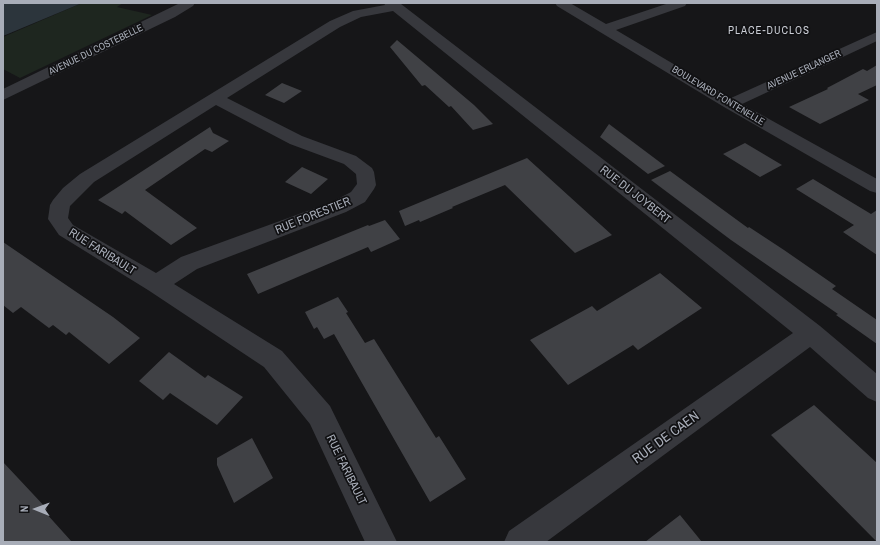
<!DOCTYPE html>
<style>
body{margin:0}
#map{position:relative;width:880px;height:545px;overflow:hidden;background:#161618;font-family:"Archivo Narrow",sans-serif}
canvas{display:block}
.frame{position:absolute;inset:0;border:4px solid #a8adb8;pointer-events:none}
.north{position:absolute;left:16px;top:489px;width:40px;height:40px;-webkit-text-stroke:3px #111113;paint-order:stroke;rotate:271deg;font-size:11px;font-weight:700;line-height:16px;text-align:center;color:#a8adb8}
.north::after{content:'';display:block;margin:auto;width:14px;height:18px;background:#a8adb8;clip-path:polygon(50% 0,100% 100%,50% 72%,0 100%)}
</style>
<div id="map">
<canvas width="880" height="545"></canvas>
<div class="frame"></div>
<div class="north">N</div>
</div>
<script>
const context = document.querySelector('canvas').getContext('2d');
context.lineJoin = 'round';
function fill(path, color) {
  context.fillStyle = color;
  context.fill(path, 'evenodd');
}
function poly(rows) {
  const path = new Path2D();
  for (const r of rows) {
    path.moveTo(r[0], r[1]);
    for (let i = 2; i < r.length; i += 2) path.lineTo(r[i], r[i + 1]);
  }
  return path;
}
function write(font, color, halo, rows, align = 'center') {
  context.font = font + ' "Archivo Narrow",sans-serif';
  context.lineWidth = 3.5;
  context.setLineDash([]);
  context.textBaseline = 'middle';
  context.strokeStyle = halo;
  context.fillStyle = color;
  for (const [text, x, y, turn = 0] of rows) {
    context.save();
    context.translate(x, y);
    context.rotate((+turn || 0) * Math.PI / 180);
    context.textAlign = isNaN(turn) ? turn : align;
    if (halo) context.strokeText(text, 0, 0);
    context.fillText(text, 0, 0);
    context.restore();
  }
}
const green = poly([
 [82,3,123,3,117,7,152,15,20,78,3,69,3,37]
]);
const water = poly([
 [3,3,82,3,3,36]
]);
const building = poly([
 [397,40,474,105,493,124,473,130,451,106,449,107,425,85,422,86,390,47],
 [877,65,877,85,858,94,869,100,820,124,789,107,828,89,827,88,863,69,867,71],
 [282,83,302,91,284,103,265,95],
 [609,124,665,166,648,174,600,137],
 [210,127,213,133,229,141,212,152,205,149,145,190,197,228,171,245,125,211,122,214,98,200],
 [745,143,782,165,760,177,723,154],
 [527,158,612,235,575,253,505,185,452,207,453,208,420,222,419,220,405,226,399,211],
 [302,167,328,179,311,194,285,182],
 [670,171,748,228,749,227,784,250,836,286,832,289,877,320,877,344,836,315,838,314,731,240,651,180],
 [813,179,871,214,877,210,877,255,843,232,854,225,796,189],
 [385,220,400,239,371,252,368,247,258,294,247,274,368,225,369,226],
 [3,242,113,317,140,338,109,364,69,332,66,335,53,325,49,328,21,307,13,313,3,305],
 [660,273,702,308,638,350,633,345,568,385,530,340,592,306,597,311],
 [338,297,348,312,346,313,365,343,374,339,436,438,439,436,466,479,430,502,334,334,324,339,317,327,314,329,305,312],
 [169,352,205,378,208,375,243,397,217,425,170,393,163,400,139,381],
 [814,405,877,463,877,542,771,435],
 [252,438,273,478,234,503,217,465,217,458],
 [3,462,47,509,45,512,72,542,3,542],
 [680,515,702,542,645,542]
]);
const street = poly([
 [180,3,195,3,193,6,175,17,3,100,3,89,180,3],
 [384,3,401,4,820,326,877,374,877,402,868,398,810,347,546,542,504,542,509,531,793,333,393,11,361,17,340,27,227,98,302,136,356,156,372,168,374,172,376,185,374,189,365,202,346,212,197,269,174,284,282,351,330,406,397,542,365,542,310,424,264,367,148,290,59,235,48,219,50,205,53,200,63,188,80,174,330,21,353,11,385,5,384,3],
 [216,105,290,144,344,164,356,174,357,184,351,192,332,202,181,257,156,273,73,225,68,218,70,206,94,182,216,105],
 [555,3,570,3,606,24,669,3,687,3,685,6,616,30,731,98,877,32,877,41,742,104,877,179,877,193,870,191,724,107,557,6,555,3]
]);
const farStreetnames = [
 ["AVENUE DU COSTEBELLE",96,50,-26],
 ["AVENUE ERLANGER",804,70,-25],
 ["BOULEVARD FONTENELLE",718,96,31]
];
const farNeighbourhoodnames = [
 ["PLACE-DUCLOS",769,31]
];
const streetNames = [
 ["RUE DU JOYBERT",635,195,38],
 ["RUE FORESTIER",313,216,-22],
 ["RUE FARIBAULT",102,252,32],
 ["RUE FARIBAULT",346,470,64]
];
const nearStreetnames = [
 ["RUE DE CAEN",666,438,-36]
];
fill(green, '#1e261f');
fill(water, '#2c353c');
fill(building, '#404145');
fill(street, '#37383d');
write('10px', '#a8adb8', '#111113', farStreetnames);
context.letterSpacing = '1px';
write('11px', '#c9ccd4', '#111113', farNeighbourhoodnames);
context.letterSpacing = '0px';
write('12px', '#a8adb8', '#111113', streetNames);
write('14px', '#a8adb8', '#111113', nearStreetnames);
</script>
